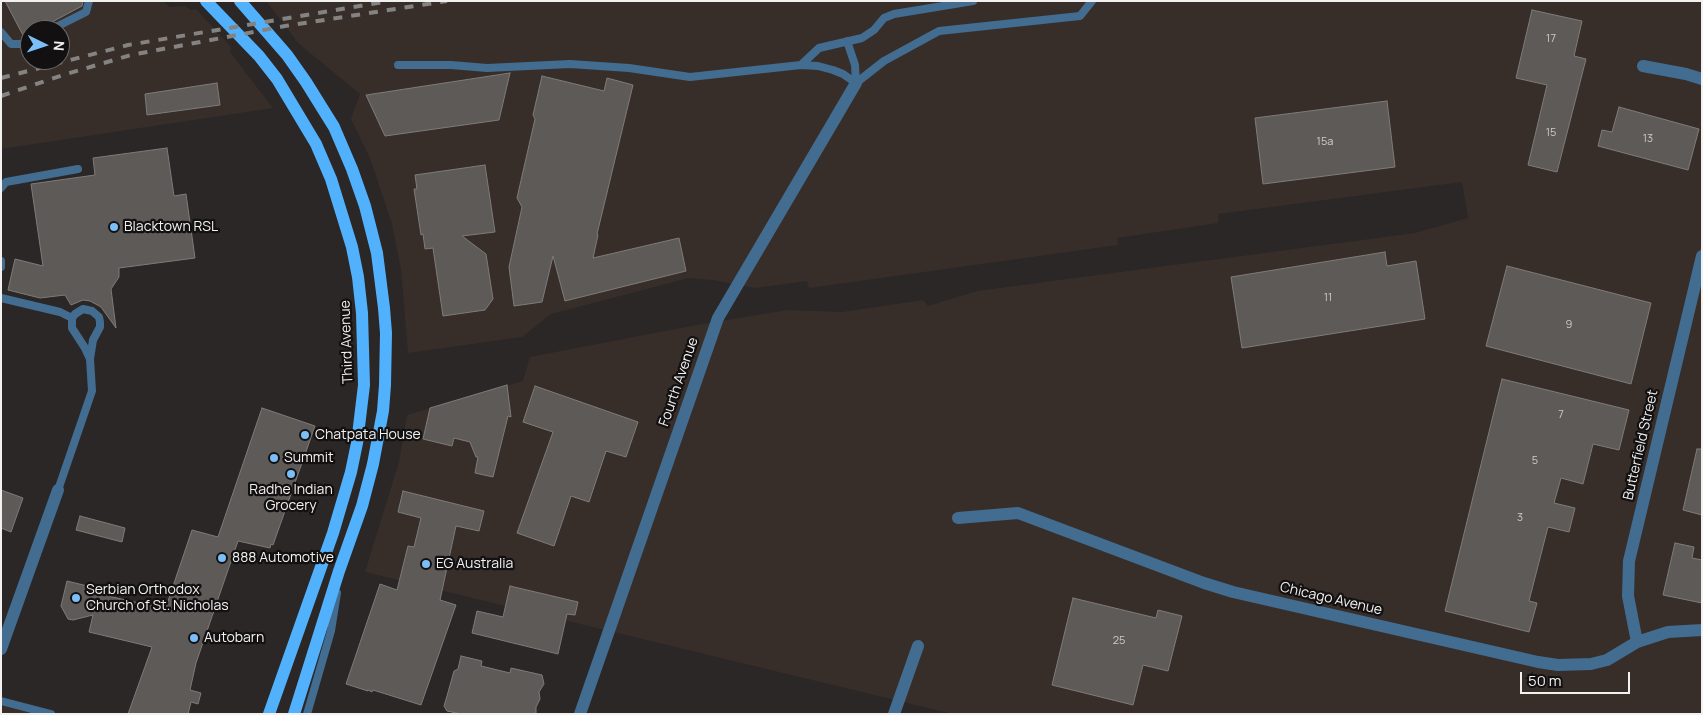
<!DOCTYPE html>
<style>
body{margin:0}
#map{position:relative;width:1703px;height:715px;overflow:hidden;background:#2a2726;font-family:Manrope,sans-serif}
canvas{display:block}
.frame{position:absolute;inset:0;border:2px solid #f3f1f0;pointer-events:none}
.north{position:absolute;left:20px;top:20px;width:50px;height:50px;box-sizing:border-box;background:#121010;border:1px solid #6c6a6a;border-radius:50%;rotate:94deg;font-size:14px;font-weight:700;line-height:20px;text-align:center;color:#f3f1f0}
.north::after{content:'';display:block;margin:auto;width:18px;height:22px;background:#7bbef8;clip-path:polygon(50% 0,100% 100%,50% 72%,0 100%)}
.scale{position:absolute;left:1520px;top:672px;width:110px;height:22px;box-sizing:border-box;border:2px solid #f3f1f0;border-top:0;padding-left:6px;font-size:15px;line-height:18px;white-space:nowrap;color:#f3f1f0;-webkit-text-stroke:4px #121010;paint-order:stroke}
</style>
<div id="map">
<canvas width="1703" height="715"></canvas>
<div class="frame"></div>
<div class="north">N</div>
<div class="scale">50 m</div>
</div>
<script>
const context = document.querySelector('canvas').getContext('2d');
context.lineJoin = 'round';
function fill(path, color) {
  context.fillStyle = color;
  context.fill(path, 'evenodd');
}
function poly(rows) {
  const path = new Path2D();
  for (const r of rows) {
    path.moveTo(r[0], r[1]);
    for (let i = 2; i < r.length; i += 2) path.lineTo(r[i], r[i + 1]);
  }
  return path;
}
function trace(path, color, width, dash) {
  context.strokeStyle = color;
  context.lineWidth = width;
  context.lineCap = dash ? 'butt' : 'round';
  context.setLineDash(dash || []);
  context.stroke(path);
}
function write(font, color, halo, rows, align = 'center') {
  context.font = font + ' Manrope,sans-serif';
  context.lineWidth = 4.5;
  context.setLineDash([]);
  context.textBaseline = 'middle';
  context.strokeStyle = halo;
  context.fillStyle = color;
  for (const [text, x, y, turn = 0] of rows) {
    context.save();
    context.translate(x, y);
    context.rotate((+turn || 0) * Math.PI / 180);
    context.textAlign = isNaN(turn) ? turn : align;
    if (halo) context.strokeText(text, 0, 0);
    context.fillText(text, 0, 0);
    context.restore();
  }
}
const built = poly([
 [1,1,163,1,170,7,185,6,191,10,196,9,231,47,230,52,273,108,1,149],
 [30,30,60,30,60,60,30,60],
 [266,1,1702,1,1702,714,953,714,365,572,399,462,407,415,523,381,530,357,691,326,788,310,842,312,923,300,928,306,977,291,1415,233,1468,218,1462,182,1218,214,1218,223,1117,238,1118,245,809,288,807,281,755,288,713,280,689,278,551,314,522,337,408,353,401,269,392,224,370,158,351,119,360,94,299,44],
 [3,701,47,714,1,714]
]);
const building = poly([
 [5,1,83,1,82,6,37,30,30,30,30,34,24,37,5,1],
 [1532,10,1582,21,1574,56,1586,59,1557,172,1528,165,1547,85,1516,78,1532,10],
 [510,73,499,120,385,136,366,95,510,73],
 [542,76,604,91,607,78,633,85,597,234,598,235,593,258,679,238,686,271,565,301,553,256,542,302,514,306,509,267,522,207,517,198,535,119,533,115,542,76],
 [217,83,220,105,147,115,145,94,217,83],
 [1387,101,1395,167,1263,184,1255,118,1387,101],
 [1619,107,1699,129,1688,170,1598,146,1602,130,1612,132,1619,107],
 [167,148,174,196,186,194,195,258,119,268,119,277,111,289,116,328,101,307,90,301,83,300,71,305,65,295,40,298,8,290,15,259,43,266,31,184,95,175,93,158,167,148],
 [485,165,495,232,462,236,486,254,493,299,485,310,443,316,433,248,425,249,423,234,421,235,414,189,417,189,415,175,485,165],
 [1385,252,1387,266,1416,261,1425,319,1242,348,1231,277,1385,252],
 [1507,266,1651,303,1631,384,1486,346,1507,266],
 [1502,379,1629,410,1619,450,1593,444,1583,484,1561,478,1554,503,1575,508,1569,532,1548,527,1529,601,1537,603,1529,632,1445,611,1502,379],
 [507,385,511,417,508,416,493,477,475,473,478,457,476,457,470,442,454,438,452,446,423,439,430,408,507,385],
 [535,386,638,422,626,457,606,451,589,502,571,496,554,546,517,533,553,432,523,422,535,386],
 [262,408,315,426,273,545,271,544,270,548,238,541,196,663,190,690,201,693,198,704,191,702,188,714,128,714,152,647,89,632,93,615,73,620,68,619,61,606,67,581,108,591,108,596,148,605,149,600,167,604,192,530,218,537,262,408],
 [1697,449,1702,449,1702,515,1683,510,1697,449],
 [1,490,23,498,11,532,1,528,1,490],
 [403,491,484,511,479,531,456,526,440,600,456,605,421,705,373,690,372,692,368,690,368,691,346,684,380,584,397,590,408,546,414,547,421,518,398,512,403,491],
 [80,516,125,528,122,542,76,530,80,516],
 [1675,543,1694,547,1692,558,1702,560,1702,603,1663,595,1675,543],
 [510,586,578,602,575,615,567,614,558,654,472,633,477,611,503,617,510,586],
 [1073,598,1156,618,1158,610,1182,616,1168,671,1143,665,1133,705,1052,685,1073,598],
 [461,656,482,661,481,666,510,673,511,668,542,675,544,684,539,692,540,699,536,707,536,714,461,714,447,711,444,706,447,696,454,671,458,669,461,656]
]);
const lane = poly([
 [50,30,86,12,89,1],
 [1,32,11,44,21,44,30,40],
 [398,65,451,65,487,68,570,64,629,68,690,77,801,65,818,66,833,70,843,74,856,83,855,65,847,41],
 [801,65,819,48,862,38,874,30,884,18,894,14,973,1],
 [856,83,884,61,939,31,1080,16,1092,1],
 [1,188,6,182,78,169],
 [1,261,1,267],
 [1,298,60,312,72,318],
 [58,490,92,391,90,359,93,340,100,327,100,322,99,317,92,311,83,309,75,314,72,318,72,328,85,348,90,359],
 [1,701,51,714],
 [307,714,331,631,337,593]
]);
const street = poly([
 [1643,66,1686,74,1702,79],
 [958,518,1018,513,1204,583,1233,592,1538,662,1558,665,1591,664,1607,660,1637,642,1668,632,1702,630],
 [1637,642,1628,596,1629,561,1702,256],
 [1,649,58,490],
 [580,714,718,318,856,83],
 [894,714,918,646]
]);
const primary = poly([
 [206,1,259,56,277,79,316,144,331,179,352,247,358,277,362,313,364,385,357,443,351,472,333,533,269,714],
 [240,1,287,55,306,82,334,127,352,169,365,206,377,253,384,308,386,333,385,385,383,411,373,464,362,506,339,571,294,714]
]);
const rail = poly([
 [1,78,128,45,389,1],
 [1,96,63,75,131,55,285,26,447,1]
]);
const markers = [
 [114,227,5,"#7bbef8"],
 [305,435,5,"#7bbef8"],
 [274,458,5,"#7bbef8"],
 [291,474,5,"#7bbef8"],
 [222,558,5,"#7bbef8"],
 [426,564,5,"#7bbef8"],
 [76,598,5,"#7bbef8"],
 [194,638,5,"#7bbef8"]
];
const numberNames = [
 ["17",1551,39],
 ["15",1551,133],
 ["13",1648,139],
 ["15a",1325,142],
 ["11",1328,298],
 ["9",1569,325],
 ["7",1561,415],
 ["5",1535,461],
 ["3",1520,518],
 ["25",1119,641]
];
const poiNames = [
 ["Blacktown RSL",124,227],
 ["Chatpata House",315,435],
 ["Summit",284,458],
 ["Radhe Indian",291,490,"center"],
 ["Grocery",291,506,"center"],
 ["888 Automotive",232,558],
 ["EG Australia",436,564],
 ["Serbian Orthodox",86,590],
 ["Church of St. Nicholas",86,606],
 ["Autobarn",204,638]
];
const streetNames = [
 ["Third Avenue",347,342,-92],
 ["Fourth Avenue",679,382,-71],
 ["Butterfield Street",1641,445,-77],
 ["Chicago Avenue",1331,599,13]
];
fill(built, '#372e2a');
fill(building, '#5d5a58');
trace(building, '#7e7b79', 1);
trace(lane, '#426d91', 8);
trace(street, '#426d91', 12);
trace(primary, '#52b1fc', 12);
trace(rail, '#858382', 4, [9, 9]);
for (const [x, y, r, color] of markers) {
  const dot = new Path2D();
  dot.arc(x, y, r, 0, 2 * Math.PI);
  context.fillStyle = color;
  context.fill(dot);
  trace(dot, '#121010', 2);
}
write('11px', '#cecbca', null, numberNames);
write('14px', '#f3f1f0', '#121010', poiNames, 'left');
write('14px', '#f3f1f0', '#121010', streetNames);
</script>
